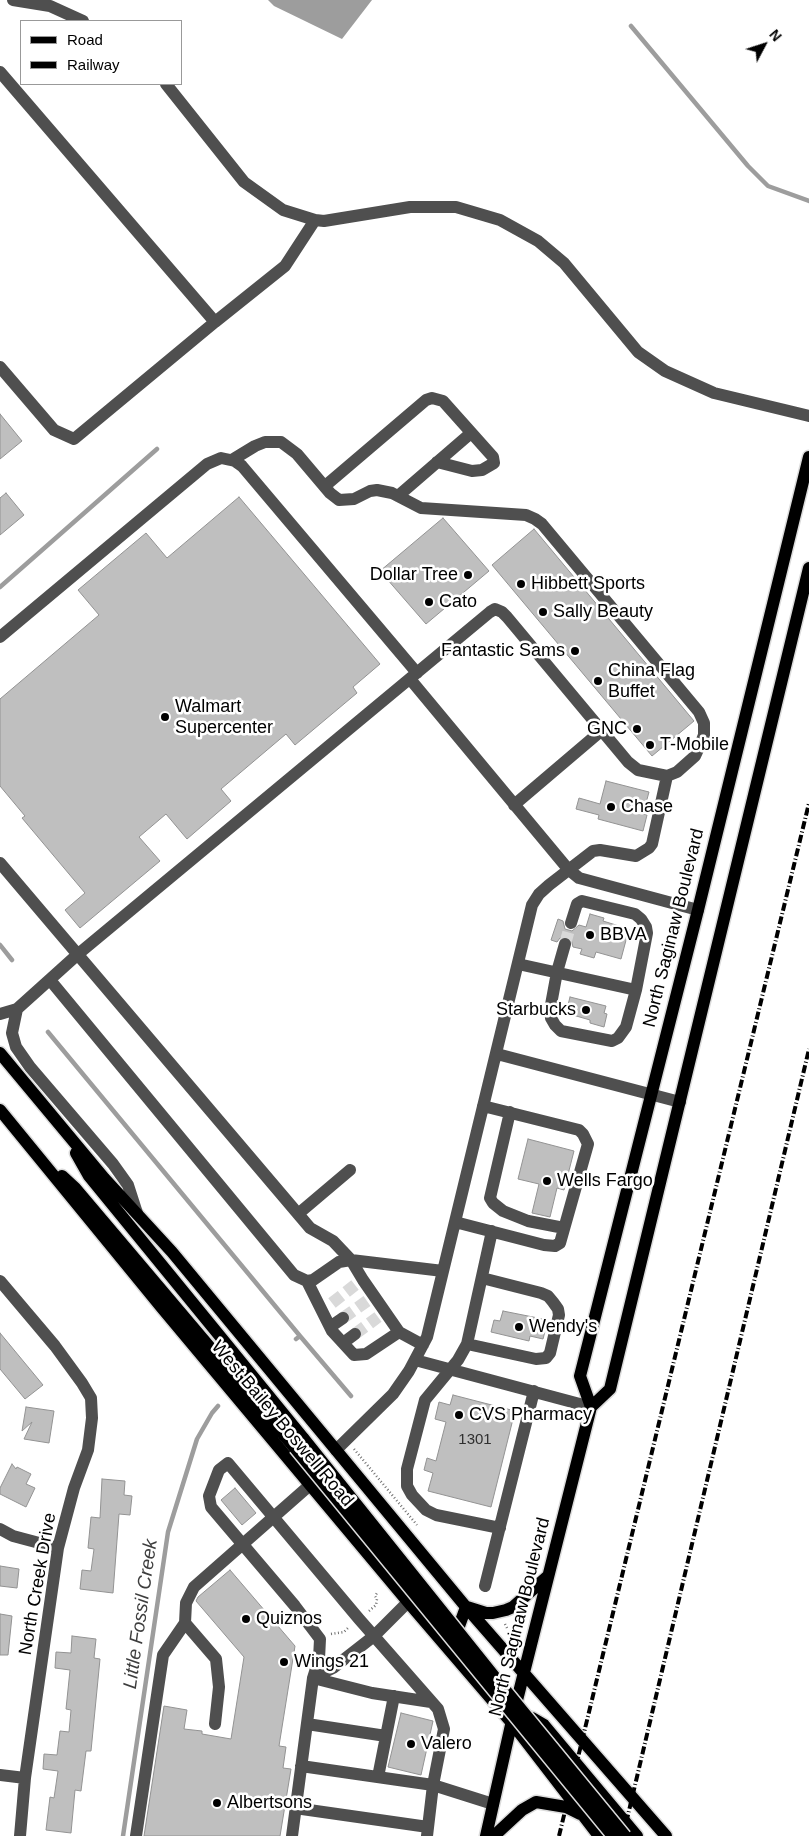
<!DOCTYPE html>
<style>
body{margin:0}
#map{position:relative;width:809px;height:1836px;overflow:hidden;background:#fff;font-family:Helvetica,sans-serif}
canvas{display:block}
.legend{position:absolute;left:20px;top:20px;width:162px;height:65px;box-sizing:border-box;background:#fff;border:1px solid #999;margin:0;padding:6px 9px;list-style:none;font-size:15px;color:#000}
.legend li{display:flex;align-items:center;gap:10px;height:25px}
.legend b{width:25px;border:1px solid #999}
.north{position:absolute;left:739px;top:20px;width:50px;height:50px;-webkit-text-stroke:4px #fff;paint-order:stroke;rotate:50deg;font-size:14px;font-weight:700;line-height:20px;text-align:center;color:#000}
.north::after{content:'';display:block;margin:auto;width:18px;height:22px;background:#000;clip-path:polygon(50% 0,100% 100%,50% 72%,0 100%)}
</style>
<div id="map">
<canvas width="809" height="1836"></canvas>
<ul class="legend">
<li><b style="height:6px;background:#000"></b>Road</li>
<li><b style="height:6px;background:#000"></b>Railway</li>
</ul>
<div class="north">N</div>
</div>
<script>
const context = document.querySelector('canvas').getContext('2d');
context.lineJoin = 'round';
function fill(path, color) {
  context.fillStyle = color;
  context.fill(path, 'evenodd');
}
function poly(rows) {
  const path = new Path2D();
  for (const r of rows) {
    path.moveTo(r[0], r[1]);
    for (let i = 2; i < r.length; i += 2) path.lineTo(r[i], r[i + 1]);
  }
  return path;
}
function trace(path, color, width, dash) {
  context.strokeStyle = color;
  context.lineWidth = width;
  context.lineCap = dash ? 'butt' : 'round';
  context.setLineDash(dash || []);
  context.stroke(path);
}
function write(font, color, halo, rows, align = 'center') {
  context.font = font + ' Helvetica,sans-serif';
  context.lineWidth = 5;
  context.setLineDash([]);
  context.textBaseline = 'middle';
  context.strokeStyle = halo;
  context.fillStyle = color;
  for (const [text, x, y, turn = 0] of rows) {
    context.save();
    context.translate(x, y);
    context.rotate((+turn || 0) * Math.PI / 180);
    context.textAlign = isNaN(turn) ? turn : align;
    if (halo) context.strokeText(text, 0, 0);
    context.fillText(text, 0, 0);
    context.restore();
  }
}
const water = poly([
 [268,0,372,0,342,39,274,6]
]);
const stream = poly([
 [631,26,748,166,768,186,809,201],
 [0,587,157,449],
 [0,945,12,960],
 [48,1032,300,1336,296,1339],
 [300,1336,351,1396],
 [123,1836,168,1532,197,1439,212,1413,218,1406]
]);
const building = poly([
 [0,414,22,441,0,459,0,414],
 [6,493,24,515,0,535,0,498,6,493],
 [239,497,380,664,353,687,357,693,295,745,286,734,221,789,231,801,187,839,166,814,139,837,160,861,80,928,65,910,85,893,22,818,25,816,0,786,0,699,99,615,78,590,146,533,167,558,239,497],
 [443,518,489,571,426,624,380,571,443,518],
 [534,529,694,721,652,756,492,565,534,529],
 [606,781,649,792,643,814,647,815,643,831,598,819,599,815,576,809,579,798,600,804,606,781],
 [590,914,604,918,603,921,629,929,621,959,596,952,594,958,580,954,582,949,573,947,571,939,567,936,560,938,557,942,551,940,558,919,563,921,565,929,572,931,579,925,586,927,590,914],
 [570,997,606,1006,604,1013,607,1014,604,1027,590,1023,590,1020,566,1013,570,997],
 [528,1139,574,1151,564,1190,557,1188,550,1217,532,1213,539,1184,518,1179,528,1139],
 [503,1311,548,1320,543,1339,530,1336,529,1341,491,1332,494,1320,500,1321,503,1311],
 [0,1333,43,1385,25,1399,0,1369,0,1333],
 [453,1395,515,1411,491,1507,428,1491,433,1473,424,1470,427,1458,436,1461,446,1422,435,1419,439,1402,450,1405,453,1395],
 [26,1407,54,1411,49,1443,24,1439,32,1422,22,1431,26,1407],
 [12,1464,16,1469,17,1467,31,1474,26,1484,35,1488,26,1507,0,1494,0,1488,12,1464],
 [102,1479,125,1481,124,1495,132,1496,130,1515,119,1514,113,1593,80,1589,82,1570,91,1571,94,1549,88,1548,91,1517,100,1518,102,1479],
 [235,1488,256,1513,242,1525,221,1500,235,1488],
 [0,1566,19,1569,17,1588,0,1586,0,1566],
 [230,1570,295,1646,279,1746,286,1747,283,1768,291,1769,280,1836,144,1836,164,1706,187,1710,184,1729,202,1731,202,1734,231,1739,244,1657,196,1601,198,1597,230,1570],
 [0,1614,12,1616,8,1655,0,1655,0,1614],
 [72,1636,96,1639,94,1658,100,1659,91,1751,86,1751,81,1791,75,1790,71,1833,46,1830,50,1797,54,1798,58,1771,43,1769,44,1754,57,1755,60,1731,69,1732,71,1710,66,1709,70,1670,55,1668,56,1652,71,1653,72,1636],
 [401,1713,433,1721,421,1775,388,1767,401,1713]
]);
const minorTunnel = poly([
 [565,944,571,923],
 [332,1303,355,1285],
 [343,1318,367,1301],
 [355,1334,378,1317]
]);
const path = poly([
 [354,1449,417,1525],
 [369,1611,376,1605,377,1599,375,1596,377,1593],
 [505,1624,507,1628],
 [331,1634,344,1632,349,1627]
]);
const minor = poly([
 [13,0,50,6,83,21],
 [0,72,215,322,74,439,54,430,0,367],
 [166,84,244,182,283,210,315,220,324,221,410,207,456,207,500,220,538,241,564,263,638,352,665,371,714,393,809,416],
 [215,322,285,266,315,220],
 [325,486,426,400,432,398,443,401,493,457,494,463,482,470,472,471,437,462],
 [398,496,471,433],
 [0,637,207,464,221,458,235,461,242,466,417,673],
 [410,679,568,869,579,878,698,910],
 [514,805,601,731],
 [0,863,310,1228,333,1241,351,1260,363,1280,399,1332,423,1345],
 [565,944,557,972,550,1010,551,1018,555,1025,561,1031,612,1041,618,1038,626,1027,636,990,647,933,646,927,641,919,635,914,582,901,577,904,571,923],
 [518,964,636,990],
 [50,980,294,1275,307,1281,313,1280,339,1262,351,1260,443,1271],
 [17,1009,12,1033,16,1047,30,1067,113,1164,128,1185,137,1213],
 [0,1014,17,1009,77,955,490,612,495,609,502,612,507,617,628,762,638,770,667,776,677,772,695,756,700,745,704,735,704,723,699,712,542,524,535,519,526,515,421,508,392,493,377,490,370,491,354,499,339,500,330,493,297,454,281,442,265,442,255,446,232,460],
 [497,1054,680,1102],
 [510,1112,490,1198,493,1203,503,1211,528,1221,564,1228],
 [298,1214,350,1170],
 [455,1222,544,1245,555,1246,560,1243,588,1144,583,1134,579,1130,483,1106],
 [492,1231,467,1344,458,1360,425,1400,407,1469,407,1486,412,1495,426,1510,436,1515,500,1528],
 [0,1281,55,1346,82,1383,91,1398,92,1418,88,1450,74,1488,58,1548,25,1778,20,1836],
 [307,1281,332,1331,354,1355,366,1354,399,1332],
 [330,1327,343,1318],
 [343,1343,355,1334],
 [467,1344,536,1359,546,1358,550,1353,559,1315,558,1309,553,1302,548,1296,541,1293,482,1278],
 [415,1360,591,1407],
 [336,1450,393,1394,409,1371,427,1337,532,905,539,894,549,885,593,851,600,850,636,856,649,848,652,844,667,776],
 [0,1529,13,1536,58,1548],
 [485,1586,534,1391],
 [185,1623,216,1659,219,1687,215,1724],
 [313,1678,333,1668,374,1636,408,1602],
 [307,1724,386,1736],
 [301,1766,433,1785,444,1729,438,1709,359,1619,228,1463,219,1470,209,1496,211,1507,295,1606,320,1639,319,1659,313,1678],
 [0,1775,25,1778],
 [378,1777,394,1696],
 [295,1808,428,1827],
 [136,1836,163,1655,185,1623,186,1603,194,1587,310,1485],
 [292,1836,313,1678,372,1693,431,1702],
 [427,1836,433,1785,493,1804]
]);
const major = poly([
 [0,1053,104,1178,172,1252,466,1607,666,1836],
 [0,1110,162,1308,408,1602,512,1723,599,1836],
 [76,1153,89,1176,304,1439],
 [62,1176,75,1188,295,1448],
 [591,1407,610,1389,809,568],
 [467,1607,486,1613,493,1613,506,1610,513,1607,548,1576],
 [454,1640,466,1607],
 [524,1716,532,1718,544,1725,637,1836],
 [486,1836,513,1716,591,1407,580,1376,698,910,809,457],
 [494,1836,522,1810,536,1802,566,1807,580,1814]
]);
const rail = poly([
 [559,1836,809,803],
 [623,1836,809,1049]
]);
const majorBridge = poly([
 [304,1439,501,1685,625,1836],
 [295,1448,613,1836]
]);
const markers = [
 [468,575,5,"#000"],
 [521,584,5,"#000"],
 [429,602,5,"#000"],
 [543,612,5,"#000"],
 [575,651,5,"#000"],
 [598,681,5,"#000"],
 [165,717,5,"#000"],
 [637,729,5,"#000"],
 [650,745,5,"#000"],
 [611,807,5,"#000"],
 [590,935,5,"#000"],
 [586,1010,5,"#000"],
 [547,1181,5,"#000"],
 [519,1327,5,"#000"],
 [459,1415,5,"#000"],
 [246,1619,5,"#000"],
 [284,1662,5,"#000"],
 [411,1744,5,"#000"],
 [217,1803,5,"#000"]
];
const numberNames = [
 ["1301",475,1440]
];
const poiNames = [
 ["Dollar Tree",458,575,"right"],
 ["Hibbett Sports",531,584],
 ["Cato",439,602],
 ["Sally Beauty",553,612],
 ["Fantastic Sams",565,651,"right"],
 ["China Flag",608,671],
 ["Buffet",608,692],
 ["Walmart",175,707],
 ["Supercenter",175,728],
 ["GNC",627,729,"right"],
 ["T-Mobile",660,745],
 ["Chase",621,807],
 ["BBVA",600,935],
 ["Starbucks",576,1010,"right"],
 ["Wells Fargo",557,1181],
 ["Wendy's",529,1327],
 ["CVS Pharmacy",469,1415],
 ["Quiznos",256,1619],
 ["Wings 21",294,1662],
 ["Valero",421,1744],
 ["Albertsons",227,1803]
];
const streetNames = [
 ["North Saginaw Boulevard",674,928,-76],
 ["West Bailey Boswell Road",282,1424,50],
 ["North Creek Drive",38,1584,-80],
 ["North Saginaw Boulevard",520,1617,-76]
];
const waterNames = [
 ["Little Fossil Creek",141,1614,-82]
];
fill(water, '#9d9d9d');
trace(stream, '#9d9d9d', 4.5);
fill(building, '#bfbfbf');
trace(building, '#939393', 1);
trace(minorTunnel, '#d9d9d9', 12, [12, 6]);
trace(major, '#dbdbdb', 15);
trace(path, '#717171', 2.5, [1, 2.5]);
trace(minor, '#4f4f4f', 12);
trace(major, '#000', 12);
trace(rail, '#000', 4, [8, 2.5, 1, 2.5]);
trace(majorBridge, '#dbdbdb', 15, []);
trace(majorBridge, '#000', 12);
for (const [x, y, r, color] of markers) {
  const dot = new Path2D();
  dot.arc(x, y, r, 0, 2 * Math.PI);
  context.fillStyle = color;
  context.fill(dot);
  trace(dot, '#fff', 2);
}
write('15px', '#303030', null, numberNames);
write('18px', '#000', '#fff', poiNames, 'left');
write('18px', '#000', '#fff', streetNames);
write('italic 19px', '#3e3e3e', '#fff', waterNames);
</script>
